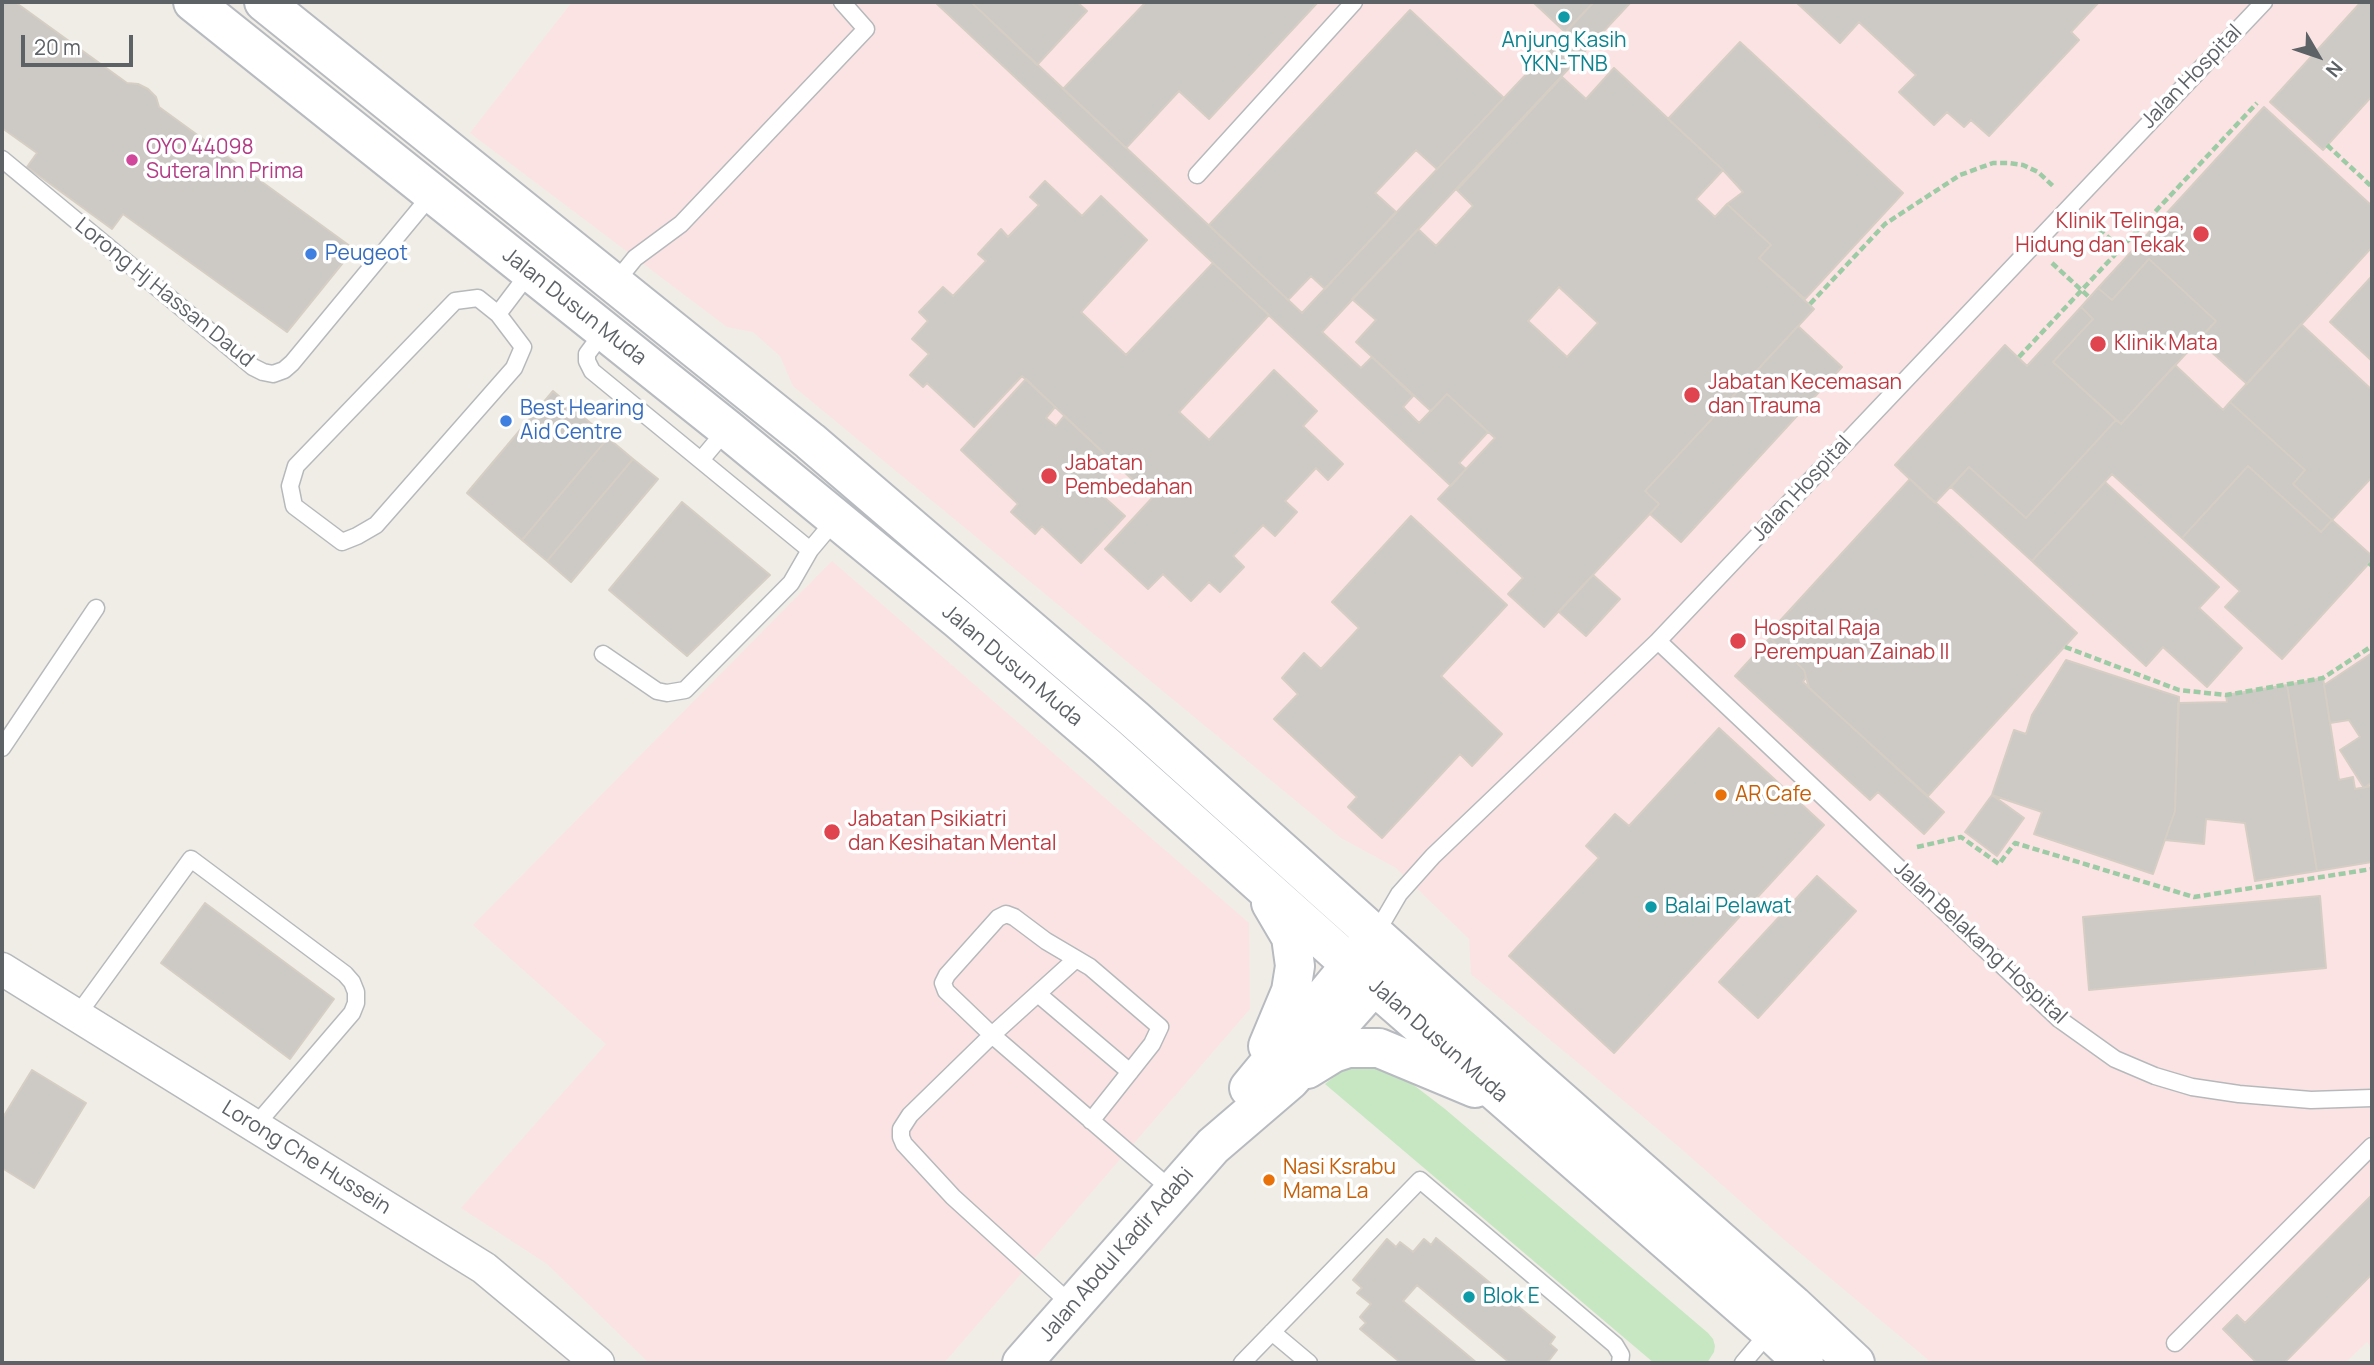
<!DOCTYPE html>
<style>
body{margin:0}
#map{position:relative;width:2374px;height:1365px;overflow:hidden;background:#f0ede6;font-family:Manrope,sans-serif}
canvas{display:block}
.frame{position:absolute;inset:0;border:4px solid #5d6266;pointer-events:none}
.north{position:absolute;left:2283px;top:21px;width:70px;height:70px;-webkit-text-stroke:5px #fff;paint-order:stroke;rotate:129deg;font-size:19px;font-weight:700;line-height:28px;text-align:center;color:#5d6266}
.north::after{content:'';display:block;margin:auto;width:24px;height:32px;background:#5d6266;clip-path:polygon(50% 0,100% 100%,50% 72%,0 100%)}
.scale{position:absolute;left:21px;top:35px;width:112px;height:32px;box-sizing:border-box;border:4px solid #5d6266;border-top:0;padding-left:9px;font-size:21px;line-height:24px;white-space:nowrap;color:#5d6266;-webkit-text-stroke:5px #fff;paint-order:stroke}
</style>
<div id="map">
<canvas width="2374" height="1365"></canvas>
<div class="frame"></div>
<div class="north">N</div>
<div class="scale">20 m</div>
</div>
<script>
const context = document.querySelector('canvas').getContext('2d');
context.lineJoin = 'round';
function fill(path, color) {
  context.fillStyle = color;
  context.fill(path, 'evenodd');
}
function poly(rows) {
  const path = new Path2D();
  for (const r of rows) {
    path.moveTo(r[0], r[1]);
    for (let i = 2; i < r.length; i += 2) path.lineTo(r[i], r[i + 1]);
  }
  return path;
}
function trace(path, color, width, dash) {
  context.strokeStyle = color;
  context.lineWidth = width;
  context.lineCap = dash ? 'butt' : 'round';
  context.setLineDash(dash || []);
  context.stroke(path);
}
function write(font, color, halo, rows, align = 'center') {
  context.font = font + ' Manrope,sans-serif';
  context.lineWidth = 7;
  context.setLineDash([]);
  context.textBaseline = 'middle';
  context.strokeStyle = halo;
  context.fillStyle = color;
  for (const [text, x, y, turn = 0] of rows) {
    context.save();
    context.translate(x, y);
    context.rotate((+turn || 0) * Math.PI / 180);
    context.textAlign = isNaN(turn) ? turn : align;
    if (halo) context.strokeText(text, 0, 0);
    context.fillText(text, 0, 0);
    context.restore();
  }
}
const medical = poly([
 [572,2,2372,2,2372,1348,2367,1342,2345,1363,1932,1363,1781,1237,1678,1146,1471,974,1469,939,1396,868,1341,838,793,386,780,356,753,332,727,327,470,133],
 [832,561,1249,923,1250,1009,944,1363,649,1363,547,1264,461,1208,606,1044,473,925]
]);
const green = poly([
 [1369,1062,1394,1070,1445,1109,1708,1333,1713,1339,1715,1346,1714,1352,1707,1363,1654,1363,1325,1084,1340,1072,1355,1065]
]);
const building = poly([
 [2,2,15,2,127,83,138,84,148,89,156,97,159,107,354,249,287,332,123,214,112,229,27,167,37,153,2,128,2,2],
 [935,2,971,2,1302,313,1594,2,1631,2,1322,332,1361,368,1372,357,1413,396,1403,407,1419,423,1447,394,1488,432,1459,463,1466,469,1451,486,935,2],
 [971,2,1077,2,1087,11,1037,65,971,2],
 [1146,2,1318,2,1209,119,1179,91,1126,148,1063,89,1146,2],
 [1533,2,1594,2,1565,32,1533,2],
 [1796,2,2099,2,2071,32,2079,40,1989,136,1971,120,1964,127,1947,112,1934,125,1899,92,1916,75,1859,22,1840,43,1796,2],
 [2361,2,2372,2,2372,96,2323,150,2270,102,2361,2],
 [1410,10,1504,98,1437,169,1416,150,1375,193,1396,212,1325,289,1311,276,1288,300,1209,225,1410,10],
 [1740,42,1903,193,1805,299,1759,258,1771,245,1727,204,1743,192,1723,170,1668,119,1740,42],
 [1614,68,1723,170,1696,199,1715,217,1727,204,1771,245,1759,258,1814,309,1645,491,1659,504,1544,627,1508,594,1523,578,1438,499,1495,438,1447,394,1431,411,1356,342,1376,320,1352,299,1418,229,1436,246,1473,206,1457,190,1562,77,1586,99,1614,68],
 [1559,287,1598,323,1567,357,1528,321,1559,287],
 [2264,107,2372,206,2372,247,2247,384,2198,340,2216,321,2149,259,2112,300,2098,288,2264,107],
 [1045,181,1082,216,1101,196,1147,240,1081,312,1126,355,1213,263,1269,315,1179,412,1209,440,1274,370,1317,411,1303,426,1343,464,1328,480,1316,468,1285,501,1297,512,1275,536,1263,525,1233,556,1244,567,1220,592,1209,582,1191,601,1163,574,1148,589,1105,549,1152,498,1022,376,974,427,927,383,923,387,910,375,929,354,912,339,928,321,919,312,943,287,953,296,986,261,978,254,1001,229,1008,237,1039,205,1030,197,1045,181],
 [2149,259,2216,321,2121,424,2053,362,2093,319,2081,307,2098,288,2112,300,2149,259],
 [2372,276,2372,361,2330,322,2372,276],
 [2081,307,2093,319,2053,362,2116,420,2026,518,1969,467,1935,503,1895,465,2005,345,2027,366,2081,307],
 [2301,324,2372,390,2372,477,2332,520,2293,484,2305,470,2230,402,2301,324],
 [1798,326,1842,367,1681,542,1650,514,1659,504,1645,491,1798,326],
 [2175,365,2223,410,2230,402,2305,470,2293,484,2332,520,2321,532,2248,466,2182,538,2112,474,2032,561,1951,487,1969,467,2026,518,2116,420,2121,424,2175,365],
 [1026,379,1055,407,1046,418,1056,426,1064,416,1110,459,1100,469,1116,484,1104,497,1125,516,1081,563,1042,526,1035,534,1011,512,1018,504,961,450,1026,379],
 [553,391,608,438,522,540,467,493,553,391],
 [608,438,633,459,547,561,522,540,608,438],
 [633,459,658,479,571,582,547,561,633,459],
 [2248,466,2321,532,2332,520,2372,556,2372,560,2282,659,2225,607,2240,591,2182,538,2248,466],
 [1910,479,2077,633,1928,796,1809,688,1804,670,1767,635,1910,479],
 [2105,482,2219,587,2199,608,2242,648,2207,687,2163,647,2146,666,2032,561,2105,482],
 [682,502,770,575,687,656,609,590,682,502],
 [1411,516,1507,605,1441,676,1502,734,1472,766,1460,754,1382,838,1348,807,1357,797,1274,719,1298,694,1282,678,1304,653,1321,669,1359,628,1332,602,1411,516],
 [1593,575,1620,599,1586,636,1559,612,1593,575],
 [1770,638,1804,670,1806,677,1803,682,1944,812,1924,834,1878,792,1870,800,1735,676,1770,638],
 [2372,653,2372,782,2364,788,2340,750,2360,737,2349,720,2330,723,2324,685,2372,653],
 [2066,660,2179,697,2175,811,2153,874,2034,834,2042,812,1992,795,2014,730,2026,734,2032,715,2066,660],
 [2323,678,2339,780,2353,777,2355,789,2372,786,2372,862,2317,871,2287,685,2323,678],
 [2287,685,2317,871,2255,881,2245,823,2206,819,2204,844,2165,840,2175,811,2178,703,2227,702,2226,695,2287,685],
 [1719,728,1824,825,1614,1053,1509,956,1599,858,1586,846,1615,814,1629,826,1719,728],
 [1992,795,2024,818,1997,856,1965,832,1992,795],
 [1817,876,1856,911,1758,1018,1719,982,1817,876],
 [2320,896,2326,968,2089,990,2083,917,2320,896],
 [205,903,334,999,290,1059,161,963,205,903],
 [32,1070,86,1103,34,1188,2,1168,2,1119,32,1070],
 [2372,1195,2372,1274,2284,1363,2257,1363,2223,1329,2237,1315,2245,1323,2372,1195],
 [1436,1238,1555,1337,1550,1344,1557,1350,1547,1363,1510,1363,1417,1285,1403,1301,1477,1363,1401,1363,1360,1329,1366,1323,1360,1317,1371,1304,1357,1293,1362,1288,1353,1280,1387,1239,1396,1247,1400,1242,1413,1252,1424,1239,1431,1245,1436,1238]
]);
const path = poly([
 [2327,145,2372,187],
 [2091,222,2120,248],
 [2052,263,2090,298],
 [1810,304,1885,224,1960,175,1993,163,2009,163,2023,165,2038,172,2054,187],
 [2019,357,2257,103],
 [2369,563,2372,566],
 [2065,647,2179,690,2226,695,2323,678,2372,646],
 [1917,847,1961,837,1999,864,2015,843,2194,897,2372,869]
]);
const service = poly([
 [2,159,253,367,263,372,273,374,284,370,292,363,432,194],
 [1197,175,1354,2],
 [614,284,635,258,681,224,866,29,842,2],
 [478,298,498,314,523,347,514,368,376,525,357,536,342,542,294,506,290,486,296,466,455,301,478,298],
 [498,314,529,273],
 [604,331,587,354,587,361,592,371,810,550],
 [701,460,727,429],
 [1658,641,2059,1019,2115,1059,2155,1076,2192,1087,2239,1094,2311,1100,2372,1098],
 [603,654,657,691,667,693,685,690,791,583,810,550,836,519],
 [2,748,96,608],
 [1375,935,1399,894,1433,856,1658,641,2264,2],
 [1076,959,992,1035,946,991,943,983,947,975,998,918,1006,914,1014,917,1046,941,1090,967,1160,1027,1152,1044,1091,1121],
 [1038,994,1130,1072],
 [76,1017,191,859,345,974,352,982,356,992,356,1003,352,1013,255,1126],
 [1073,1306,953,1197,904,1144,901,1137,901,1129,910,1115,992,1035,1173,1191],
 [1272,1332,1309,1363],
 [2175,1343,2372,1146],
 [1242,1363,1420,1180,1615,1345,1621,1355,1620,1363],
 [1743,1363,1771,1330]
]);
const minor = poly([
 [2,969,484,1268,598,1363]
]);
const secondary = poly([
 [193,2,727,429,959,620,1106,746,1351,965,1770,1331,1804,1363],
 [264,2,810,441,1133,718,1530,1074,1793,1305,1855,1363],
 [1268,1046,1291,991,1295,966,1291,937,1271,903],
 [1307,1069,1333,1053,1348,1048,1379,1048,1475,1088],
 [1249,1088,1367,945],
 [1022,1363,1213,1146,1290,1080,1391,966]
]);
const markers = [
 [1564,17,7,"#0f9aa8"],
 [132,160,7,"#d1479c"],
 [2201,234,9,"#e0444e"],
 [311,254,7,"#3f7fe0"],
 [2098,344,9,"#e0444e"],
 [1692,395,9,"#e0444e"],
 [506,421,7,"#3f7fe0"],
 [1049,476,9,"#e0444e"],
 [1738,641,9,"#e0444e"],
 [1721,795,7,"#e8710a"],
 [832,832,9,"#e0444e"],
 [1651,907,7,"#0f9aa8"],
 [1269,1180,7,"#e8710a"],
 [1469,1297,7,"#0f9aa8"]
];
const cultureNames = [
 ["Anjung Kasih",1564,41,"center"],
 ["YKN-TNB",1564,65,"center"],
 ["Balai Pelawat",1665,907],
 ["Blok E",1483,1297]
];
const streetNames = [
 ["Jalan Hospital",2192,77,-46],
 ["Lorong Hj Hassan Daud",164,293,39],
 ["Jalan Dusun Muda",574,307,38],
 ["Jalan Hospital",1802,489,-47],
 ["Jalan Dusun Muda",1012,666,40],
 ["Jalan Belakang Hospital",1980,943,43],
 ["Jalan Dusun Muda",1438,1041,41],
 ["Lorong Che Hussein",306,1158,32],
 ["Jalan Abdul Kadir Adabi",1117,1255,-49]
];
const hotelNames = [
 ["OYO 44098",146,148],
 ["Sutera Inn Prima",146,172]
];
const healthNames = [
 ["Klinik Telinga,",2185,222,"right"],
 ["Hidung dan Tekak",2185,246,"right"],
 ["Klinik Mata",2114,344],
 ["Jabatan Kecemasan",1708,383],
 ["dan Trauma",1708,407],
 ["Jabatan",1065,464],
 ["Pembedahan",1065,488],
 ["Hospital Raja",1754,629],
 ["Perempuan Zainab II",1754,653],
 ["Jabatan Psikiatri",848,820],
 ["dan Kesihatan Mental",848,844]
];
const shopNames = [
 ["Peugeot",325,254],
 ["Best Hearing",520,409],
 ["Aid Centre",520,433]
];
const foodNames = [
 ["AR Cafe",1735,795],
 ["Nasi Ksrabu",1283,1168],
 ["Mama La",1283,1192]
];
fill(medical, '#fce3e3');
fill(green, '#c6e7c2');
fill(building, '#cdc9c5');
trace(building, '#d5cec4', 2);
trace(service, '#b6b9bc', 19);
trace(minor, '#b6b9bc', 35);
trace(secondary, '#b7bbc0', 42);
trace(path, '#9ccba5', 4.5, [7, 3.5]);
trace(service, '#fff', 16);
trace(minor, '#fff', 32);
trace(secondary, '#fff', 38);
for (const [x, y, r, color] of markers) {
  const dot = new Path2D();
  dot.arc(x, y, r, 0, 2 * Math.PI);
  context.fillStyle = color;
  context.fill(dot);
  trace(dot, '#fff', 2.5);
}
write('21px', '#0d838f', '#fff', cultureNames, 'left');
write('21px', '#5d6266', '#fff', streetNames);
write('21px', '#b23c85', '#fff', hotelNames, 'left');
write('21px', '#be3a42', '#fff', healthNames, 'left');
write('21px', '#366cbe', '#fff', shopNames, 'left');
write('21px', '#c56008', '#fff', foodNames, 'left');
</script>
